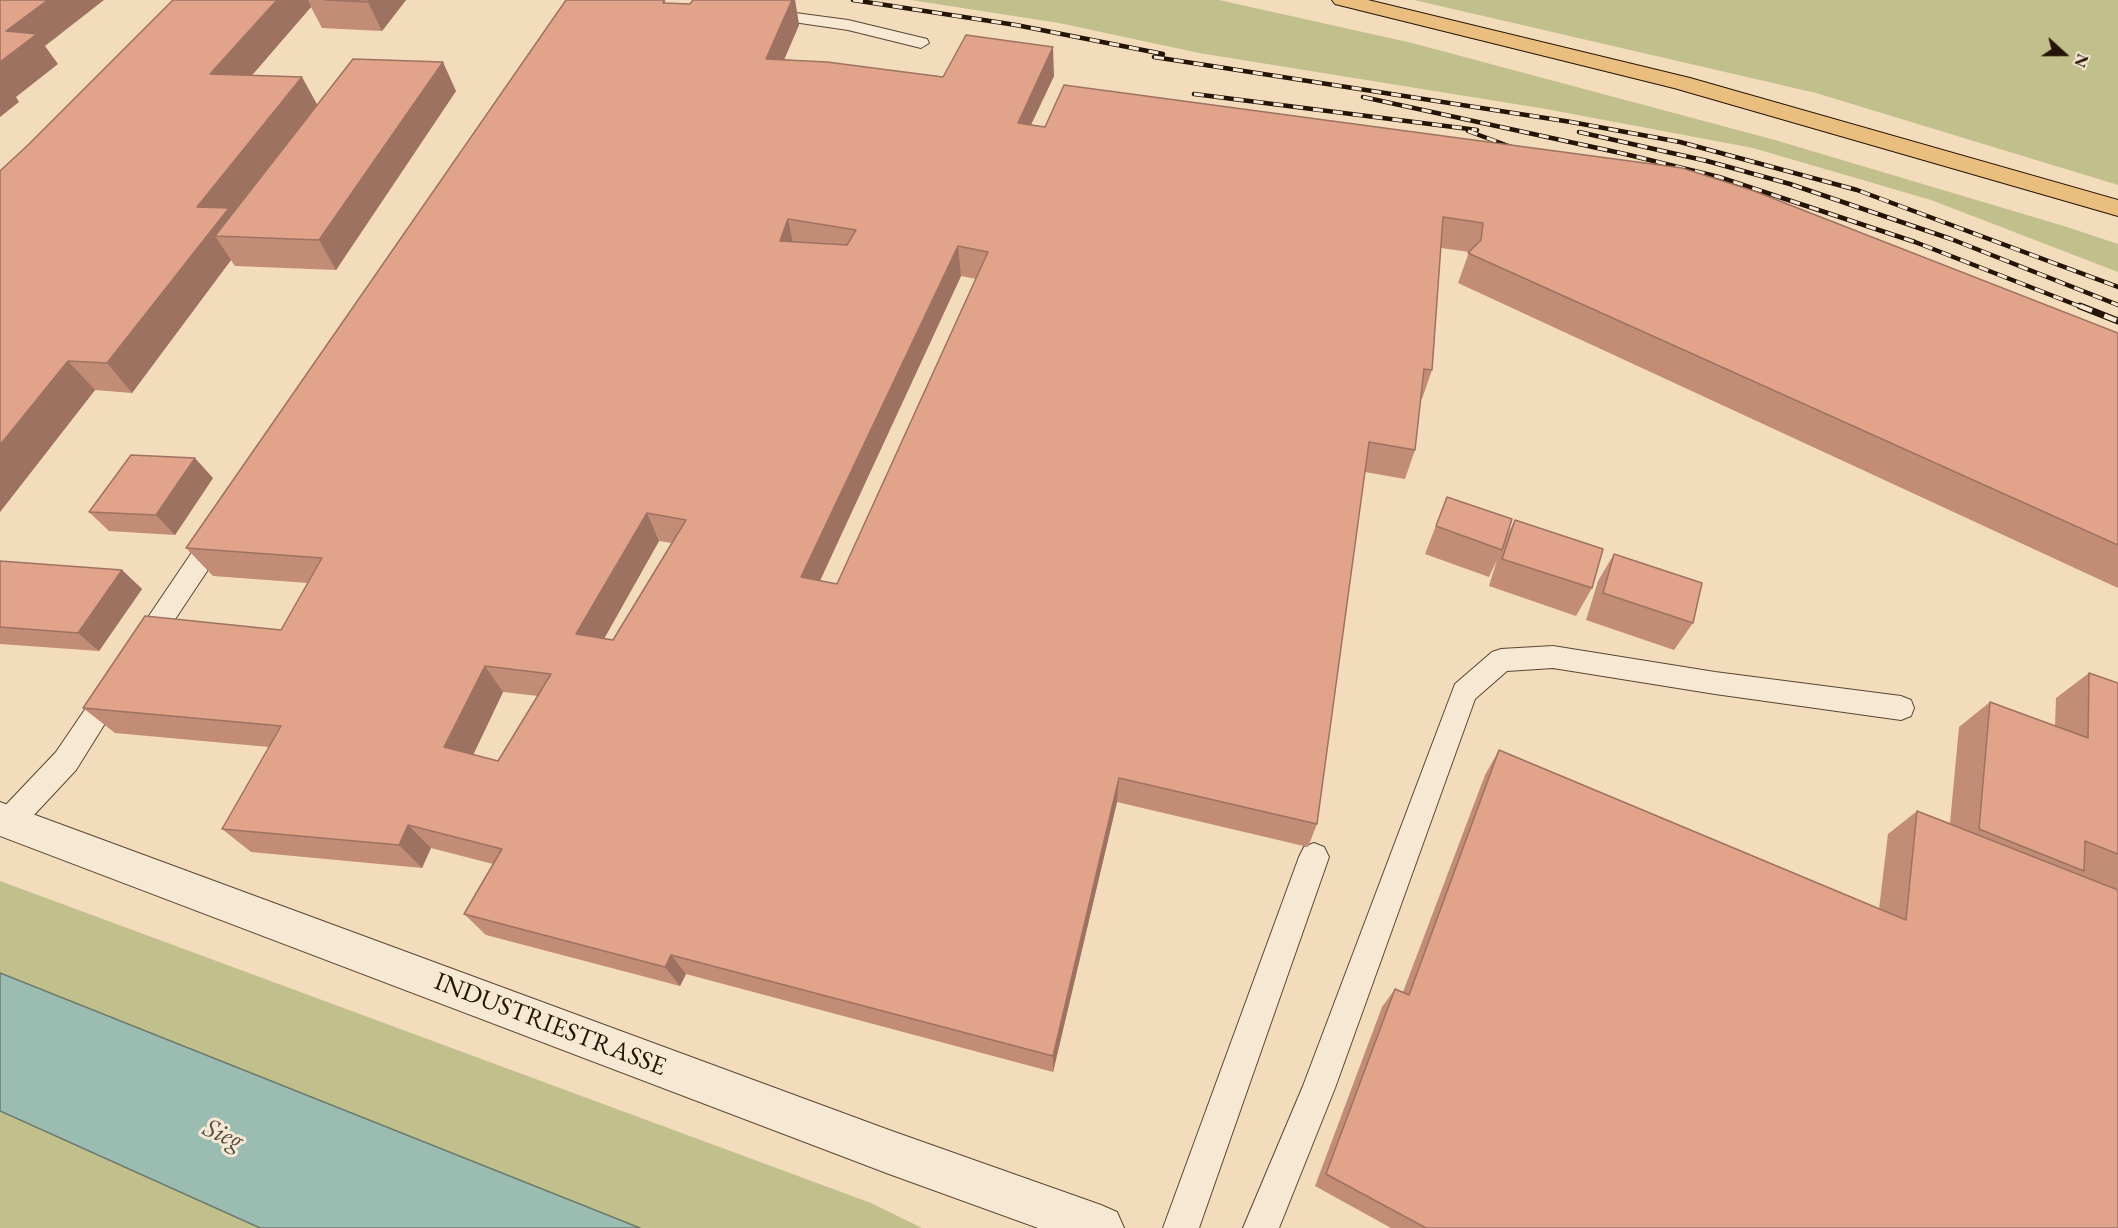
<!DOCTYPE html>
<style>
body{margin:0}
#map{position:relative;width:2118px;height:1228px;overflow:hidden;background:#f3dcbc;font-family:"EB Garamond",serif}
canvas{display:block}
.north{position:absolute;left:2034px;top:24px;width:60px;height:60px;-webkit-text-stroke:4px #f7e8d3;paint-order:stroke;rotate:111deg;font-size:16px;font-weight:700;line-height:24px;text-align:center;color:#251405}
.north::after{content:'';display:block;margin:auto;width:21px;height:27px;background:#251405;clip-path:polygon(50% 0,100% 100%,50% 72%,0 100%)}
</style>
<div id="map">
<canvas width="2118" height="1228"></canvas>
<div class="north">N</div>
</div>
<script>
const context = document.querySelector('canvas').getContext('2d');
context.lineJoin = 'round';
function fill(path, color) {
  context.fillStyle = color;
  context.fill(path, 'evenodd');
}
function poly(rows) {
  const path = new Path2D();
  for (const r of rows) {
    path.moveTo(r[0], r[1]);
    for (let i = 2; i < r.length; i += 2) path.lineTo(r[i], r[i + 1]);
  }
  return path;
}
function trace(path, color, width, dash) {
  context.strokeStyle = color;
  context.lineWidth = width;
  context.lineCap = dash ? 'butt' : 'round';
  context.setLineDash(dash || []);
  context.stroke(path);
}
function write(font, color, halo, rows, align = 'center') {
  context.font = font + ' "EB Garamond",serif';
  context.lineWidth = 6;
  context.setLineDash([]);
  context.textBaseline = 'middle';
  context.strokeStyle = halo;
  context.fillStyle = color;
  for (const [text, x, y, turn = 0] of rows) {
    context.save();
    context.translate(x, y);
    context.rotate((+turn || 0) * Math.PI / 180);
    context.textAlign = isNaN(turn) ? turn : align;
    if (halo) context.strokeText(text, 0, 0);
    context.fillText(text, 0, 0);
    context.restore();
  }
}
const green = poly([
 [911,0,1219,0,1412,43,1775,140,2067,227,2118,244,2118,272,1931,200,1753,148,1546,109,1199,53,1059,23],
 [1414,0,2118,0,2118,185,1816,93],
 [0,881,871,1203,922,1228,640,1228,0,973],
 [0,1104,293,1228,0,1228]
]);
const water = poly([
 [0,973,640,1228,260,1228,0,1111,0,973]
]);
const lane = poly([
 [765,9,848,20,927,39,929,43,921,48,848,30,759,17,757,14,765,9],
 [218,525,227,527,230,534,227,541,152,654,143,657,134,654,130,646,134,638,209,527,218,525],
 [1553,646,1715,672,1901,696,1911,700,1914,708,1911,716,1901,720,1715,694,1553,668,1507,671,1475,699,1335,1088,1279,1228,1243,1228,1303,1086,1455,684,1492,652,1501,649,1553,646],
 [114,677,123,680,127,688,76,770,19,831,9,835,0,832,0,811,56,752,105,680,114,677],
 [1314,843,1324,847,1329,857,1199,1228,1163,1228,1299,857,1304,847,1314,843]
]);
const street = poly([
 [0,802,889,1130,1101,1205,1117,1212,1124,1228,1038,1228,889,1174,0,836,0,802]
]);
const primary = poly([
 [1332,0,1368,0,1690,78,2118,200,2118,216,1674,88,1335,4,1332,0]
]);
const railFar1 = poly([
 [853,0,1016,25,1163,54],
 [1154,57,1571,122,1680,142,1857,190,2118,287],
 [1194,94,1477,130],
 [1363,97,1625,154,1719,177,1915,242,2084,308],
 [1468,131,1514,148],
 [1579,132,1707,161,1790,184,1951,239,2118,305]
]);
const rail = poly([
 [2080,306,2118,321]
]);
const wall = poly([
 [173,0,406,0,382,31,322,28,311,7,252,75,317,105,456,91,336,270,235,266,231,260,132,393,95,390,0,512,0,171,28,145],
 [566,0,665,0,666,3,690,4,693,0,795,0,799,25,784,59,943,77,1054,76,1031,125,2118,333,2118,588,1458,283,1469,252,1441,248,1432,370,1422,399,1421,399,1415,450,1405,479,1365,472,1317,824,1308,847,1117,802,1053,1072,686,974,680,986,486,935,464,914,493,864,431,848,422,868,251,852,222,829,269,747,115,733,83,708,281,630,308,583,213,576,186,548],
 [961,276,976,279,837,584,820,581],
 [659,541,672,543,613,640,604,639],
 [503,692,538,696,498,761,473,755],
 [213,478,175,535,109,531,89,512],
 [1447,497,1506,537,1515,520,1592,588,1576,616,1489,586,1497,560,1489,577,1425,554],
 [1614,554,1693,623,1674,650,1586,620,1598,581],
 [0,561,122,570,142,589,99,651,0,644],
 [2089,673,2118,683,2118,1228,1391,1228,1315,1186,1382,1007,1395,989,1403,992,1485,775,1499,750,1879,909,1888,834,1917,811,1950,823,1959,727,1990,702,2055,726,2056,698]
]);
const shadedWall = poly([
 [48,0,104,0,45,46,58,64,16,97,19,102,0,117,0,62,6,31],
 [277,0,308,0,311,7,228,103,210,74],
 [370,0,406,0,382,31,368,2],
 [792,0,795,0,799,25,772,88,766,59],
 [1053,47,1054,76,1018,152,1018,123],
 [443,62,456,91,336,270,319,240],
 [302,77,318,106,215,236,231,260,132,393,107,363,197,207],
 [788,219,794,249,780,241],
 [958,246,961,276,809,604,801,577],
 [68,361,95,390,0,512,0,445],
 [195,458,213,478,175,535,156,515],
 [647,513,659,541,592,660,576,634],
 [122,570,142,589,99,651,78,633],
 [485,666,503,692,465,772,444,747],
 [1119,778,1117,802,1053,1072,1053,1056],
 [408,825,431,848,422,868,399,845],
 [671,955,686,974,680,986,665,967]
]);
const building = poly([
 [0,0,48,0,6,31,37,34,0,62,0,0],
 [173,0,277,0,210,74,302,77,197,207,229,208,107,363,68,361,0,445,0,171,28,145,173,0],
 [325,0,370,0,368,2,325,0],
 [566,0,664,0,663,3,690,4,693,0,792,0,766,59,827,62,943,77,966,35,1053,47,1018,123,1045,127,1064,85,1682,168,1754,191,2118,333,2118,545,1468,253,1481,240,1483,223,1443,217,1432,370,1424,369,1415,450,1369,442,1317,824,1119,778,1053,1056,671,955,665,967,464,914,502,849,408,825,399,845,222,829,281,726,83,708,145,616,281,630,322,558,186,548,566,0],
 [788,219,856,230,847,245,780,241,788,219],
 [958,246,988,252,837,584,801,577,958,246],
 [647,513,686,520,613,640,576,634,647,513],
 [485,666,551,674,498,761,444,747,485,666],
 [353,59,443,62,319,240,215,236,353,59],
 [131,455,195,458,156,515,89,512,131,455],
 [1447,497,1512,519,1502,550,1436,526,1447,497],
 [1515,520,1603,549,1592,588,1502,559,1515,520],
 [1614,554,1702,583,1693,623,1603,593,1614,554],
 [0,561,122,570,78,633,0,627,0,561],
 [2089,673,2118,683,2118,854,2085,841,2084,871,1979,829,1990,702,2088,738,2089,673],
 [1499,750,1906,920,1917,811,2118,890,2118,1228,1426,1228,1326,1174,1395,989,1409,995,1499,750]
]);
const nearStreetnames = [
 ["INDUSTRIESTRASSE",550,1025,21]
];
const nearWaternames = [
 ["Sieg",223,1135,23]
];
fill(green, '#c1bf8c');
fill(water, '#9bbcb1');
trace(water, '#6c796c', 1.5);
trace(lane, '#584633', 2);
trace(street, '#584633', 2);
trace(primary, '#251405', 2);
fill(lane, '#f7e8d3');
fill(street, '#f7e8d3');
fill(primary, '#eabe7e');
trace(railFar1, '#251405', 4.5);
trace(rail, '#251405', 7);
trace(railFar1, '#f7e8d3', 3, [10]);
trace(rail, '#f7e8d3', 4.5, [13]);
fill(wall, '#c28c77');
fill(shadedWall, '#9e7261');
fill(building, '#e1a38a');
trace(building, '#9e7261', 1.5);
write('26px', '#251405', '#f7e8d3', nearStreetnames);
write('italic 27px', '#4e4f41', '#f7e8d3', nearWaternames);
</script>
